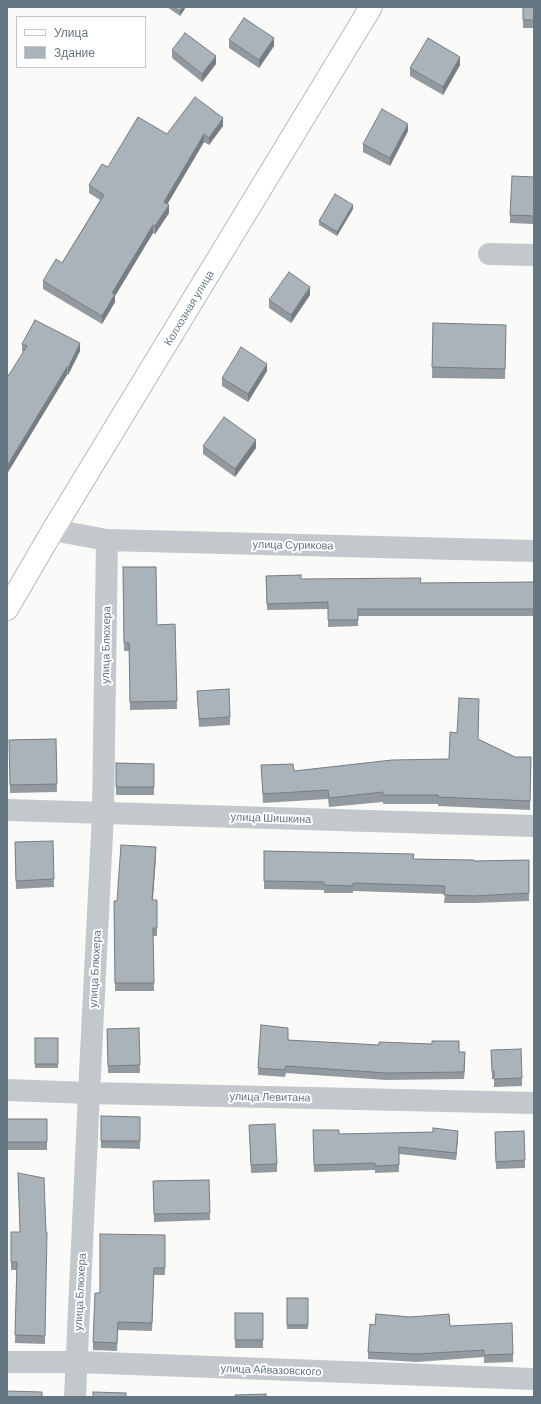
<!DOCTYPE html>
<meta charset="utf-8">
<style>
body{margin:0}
#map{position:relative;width:541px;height:1404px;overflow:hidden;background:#fafaf8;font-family:Barlow,sans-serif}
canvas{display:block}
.frame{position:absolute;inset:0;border:8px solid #657683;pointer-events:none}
.legend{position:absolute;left:16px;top:16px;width:130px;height:52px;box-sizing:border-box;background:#fff;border:1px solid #c1c8cd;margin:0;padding:5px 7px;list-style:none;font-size:12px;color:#657683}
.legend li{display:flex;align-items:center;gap:8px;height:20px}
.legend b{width:20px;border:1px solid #c1c8cd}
</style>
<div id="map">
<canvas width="541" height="1404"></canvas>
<div class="frame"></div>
<ul class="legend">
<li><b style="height:5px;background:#fff"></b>Улица</li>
<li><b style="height:11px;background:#aab3b9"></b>Здание</li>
</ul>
</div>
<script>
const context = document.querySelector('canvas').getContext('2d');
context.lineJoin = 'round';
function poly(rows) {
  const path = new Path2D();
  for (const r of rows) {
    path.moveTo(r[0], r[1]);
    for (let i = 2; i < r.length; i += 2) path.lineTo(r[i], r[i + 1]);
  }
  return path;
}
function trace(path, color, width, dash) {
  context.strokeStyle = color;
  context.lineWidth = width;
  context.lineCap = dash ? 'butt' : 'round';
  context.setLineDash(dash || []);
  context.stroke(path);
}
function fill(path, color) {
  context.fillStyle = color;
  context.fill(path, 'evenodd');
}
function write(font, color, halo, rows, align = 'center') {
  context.font = font + ' Barlow,sans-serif';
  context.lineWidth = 4;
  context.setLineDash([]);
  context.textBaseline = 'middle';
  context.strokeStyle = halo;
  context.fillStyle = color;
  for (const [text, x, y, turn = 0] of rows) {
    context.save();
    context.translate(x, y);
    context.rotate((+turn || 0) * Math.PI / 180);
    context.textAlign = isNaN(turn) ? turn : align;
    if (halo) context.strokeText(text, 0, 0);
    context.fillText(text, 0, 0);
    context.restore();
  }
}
const minor = poly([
 [489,254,534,255],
 [53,530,107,540,534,551],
 [7,810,534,826],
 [7,1090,89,1093,534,1103],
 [7,1362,77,1362,534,1379],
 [75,1397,89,1093,103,813,107,540]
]);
const secondary = poly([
 [7,609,53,530,371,7]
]);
const wall = poly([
 [167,7,186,7,180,16],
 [523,7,534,7,534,28,523,28],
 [229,40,274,46,259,68,229,48],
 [172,50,216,64,202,82,172,58],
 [460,65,443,95,410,76,410,68],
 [223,126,209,145,204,142,167,204,169,213,155,234,153,233,115,296,115,302,102,324,43,289,43,281,62,263,100,200,89,193,89,185,108,167,167,134],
 [408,131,390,166,363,152,363,144],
 [534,177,534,224,510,223,510,215],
 [353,209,337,236,319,225,319,221],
 [310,295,291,323,269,308,269,300],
 [433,323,506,336,505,379,432,378],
 [22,344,80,351,68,375,22,351],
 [267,371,248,402,222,386,222,378],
 [203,446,256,448,235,477,203,454],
 [123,567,157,625,175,624,177,709,130,710,129,651,124,651],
 [266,576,301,579,420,583,534,582,534,616,358,616,358,626,328,627,328,609,267,610],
 [197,691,230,717,230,725,199,727],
 [479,708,478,739,515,757,531,757,530,810,438,806,438,804,383,804,383,802,329,807,328,799,263,803,261,765,294,771,449,759,457,733],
 [56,739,57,792,10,793,9,740],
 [116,763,154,764,154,795,116,795],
 [53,841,54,887,16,889,15,850],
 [264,851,414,859,474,861,529,860,529,901,474,903,444,903,445,894,353,891,353,893,324,893,324,890,264,889],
 [156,855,153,900,157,900,157,936,153,936,154,991,115,991,114,901,117,901],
 [139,1028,140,1073,108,1073,107,1029],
 [288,1035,288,1040,459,1052,465,1059,464,1079,386,1080,286,1073,285,1077,258,1075,258,1068],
 [35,1038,58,1038,58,1068,35,1068],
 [491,1050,522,1078,522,1086,494,1087,494,1079,492,1079],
 [101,1116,140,1117,140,1149,101,1148],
 [7,1119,47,1119,47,1150,7,1150],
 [249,1125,277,1164,277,1172,251,1173],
 [313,1130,339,1134,458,1137,456,1160,399,1154,399,1172,375,1173,375,1170,314,1172],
 [495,1132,525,1160,525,1168,496,1169],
 [18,1173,46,1232,45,1344,15,1343,17,1270,11,1270,11,1232,20,1232],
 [209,1180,210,1220,154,1222,153,1181],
 [165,1235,165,1275,154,1275,152,1331,118,1330,117,1351,93,1350,93,1342,100,1293],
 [287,1298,308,1298,308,1329,287,1329],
 [235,1313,263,1313,263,1348,235,1348],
 [375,1325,450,1326,513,1354,513,1362,484,1363,484,1357,417,1362,368,1359,368,1352]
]);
const shadedWall = poly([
 [183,7,186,7,180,16,180,11],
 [274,38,274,46,259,68,259,60],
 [216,56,216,64,202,82,202,74],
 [460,57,460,65,443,95,443,87],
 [223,118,223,126,209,145,209,138],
 [408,124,408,131,390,166,390,158],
 [204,134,204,142,164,210,164,202],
 [169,205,169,213,155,234,155,226],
 [353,205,353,209,337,236,337,232],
 [153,225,153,233,115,296,115,302,102,324,102,316,112,293],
 [310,287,310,295,291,323,291,315],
 [80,343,80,351,68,375,68,368],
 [267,364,267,371,248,402,248,394],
 [67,367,67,375,7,474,7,466],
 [256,440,256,448,235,477,235,469],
 [156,847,156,855,152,908,152,900],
 [465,1052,465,1059,464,1079,464,1072],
 [458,1131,458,1137,456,1160,456,1153]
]);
const building = poly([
 [173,7,183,7,180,11,173,7],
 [523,7,534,7,534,20,523,20,523,7],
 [244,18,274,38,259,60,229,40,244,18],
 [185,33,216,56,202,74,172,50,185,33],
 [428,38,460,57,443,87,410,68,428,38],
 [195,97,223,118,209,138,204,134,164,202,169,205,155,226,153,225,112,293,115,294,102,316,43,281,56,259,62,263,104,195,89,185,102,164,108,167,138,117,167,134,195,97],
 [382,109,408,124,390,158,363,144,382,109],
 [512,176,534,177,534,216,510,215,512,176],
 [335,194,353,205,337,232,319,221,335,194],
 [289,272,310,287,291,315,269,300,289,272],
 [35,320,80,343,68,368,67,367,7,466,7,378,27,346,22,344,35,320],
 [433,323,506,325,505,369,432,367,433,323],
 [241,347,267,364,248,394,222,378,241,347],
 [224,417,256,440,235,469,203,446,224,417],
 [123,567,156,567,157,625,175,624,177,701,130,702,129,643,124,643,123,567],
 [301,575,301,579,421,578,420,583,534,582,534,609,358,609,358,620,328,620,328,602,267,604,266,576,301,575],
 [229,689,230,717,199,719,197,691,229,689],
 [459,698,479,699,478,739,515,757,531,757,530,801,438,797,438,795,383,795,383,792,329,798,328,790,263,794,261,765,293,764,294,771,392,760,449,759,450,732,457,733,459,698],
 [56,739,57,784,10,785,9,740,56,739],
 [116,763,154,764,154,787,116,787,116,763],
 [53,841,54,879,16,881,15,842,53,841],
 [121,845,156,847,152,900,157,900,157,928,153,928,154,983,115,983,114,901,117,901,121,845],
 [264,851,414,854,413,859,474,860,474,861,529,860,529,893,474,896,444,895,445,886,353,883,353,886,324,885,324,882,264,881,264,851],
 [261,1025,288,1028,288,1040,379,1045,379,1042,432,1044,432,1041,459,1041,459,1052,465,1052,464,1072,386,1073,286,1066,285,1070,258,1068,261,1025],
 [139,1028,140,1065,108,1066,107,1029,139,1028],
 [35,1038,58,1038,58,1064,35,1064,35,1038],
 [521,1049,522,1078,494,1079,494,1071,492,1071,491,1050,521,1049],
 [101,1116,140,1117,140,1141,101,1141,101,1116],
 [7,1119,47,1119,47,1142,7,1142,7,1119],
 [275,1124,277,1164,251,1165,249,1125,275,1124],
 [433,1128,458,1131,456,1153,399,1147,399,1165,375,1166,375,1163,314,1165,313,1130,339,1130,339,1134,433,1132,433,1128],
 [524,1131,525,1160,496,1162,495,1132,524,1131],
 [18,1173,44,1178,46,1232,47,1232,45,1336,15,1335,17,1262,11,1262,11,1232,20,1232,18,1173],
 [209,1180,210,1213,154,1214,153,1181,209,1180],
 [100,1234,165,1235,165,1268,154,1268,152,1323,118,1322,117,1343,93,1342,95,1293,100,1293,100,1234],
 [287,1298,308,1298,308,1325,287,1325,287,1298],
 [235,1313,263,1313,263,1340,235,1340,235,1313],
 [376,1314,410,1317,449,1314,450,1326,512,1323,513,1354,484,1355,484,1350,417,1354,368,1352,370,1324,375,1325,376,1314],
 [7,1391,42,1392,42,1397,7,1397,7,1391],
 [93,1392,126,1393,126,1397,93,1397,93,1392],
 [266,1394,266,1397,236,1397,235,1395,266,1394]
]);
const streetNames = [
 ["Колхозная улица",189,308,-59],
 ["улица Сурикова",293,545,1],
 ["улица Блюхера",106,645,-89],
 ["улица Шишкина",271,818,2],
 ["улица Блюхера",95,969,-87],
 ["улица Левитана",270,1097,1],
 ["улица Блюхера",80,1292,-87],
 ["улица Айвазовского",271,1370,2]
];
trace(secondary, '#b3babf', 24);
trace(minor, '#c3c8cc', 22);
trace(secondary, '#fff', 22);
fill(wall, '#929a9f');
fill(shadedWall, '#777d82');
fill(building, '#aab3b9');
trace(building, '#777d82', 1);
write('11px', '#657683', '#fff', streetNames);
</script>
